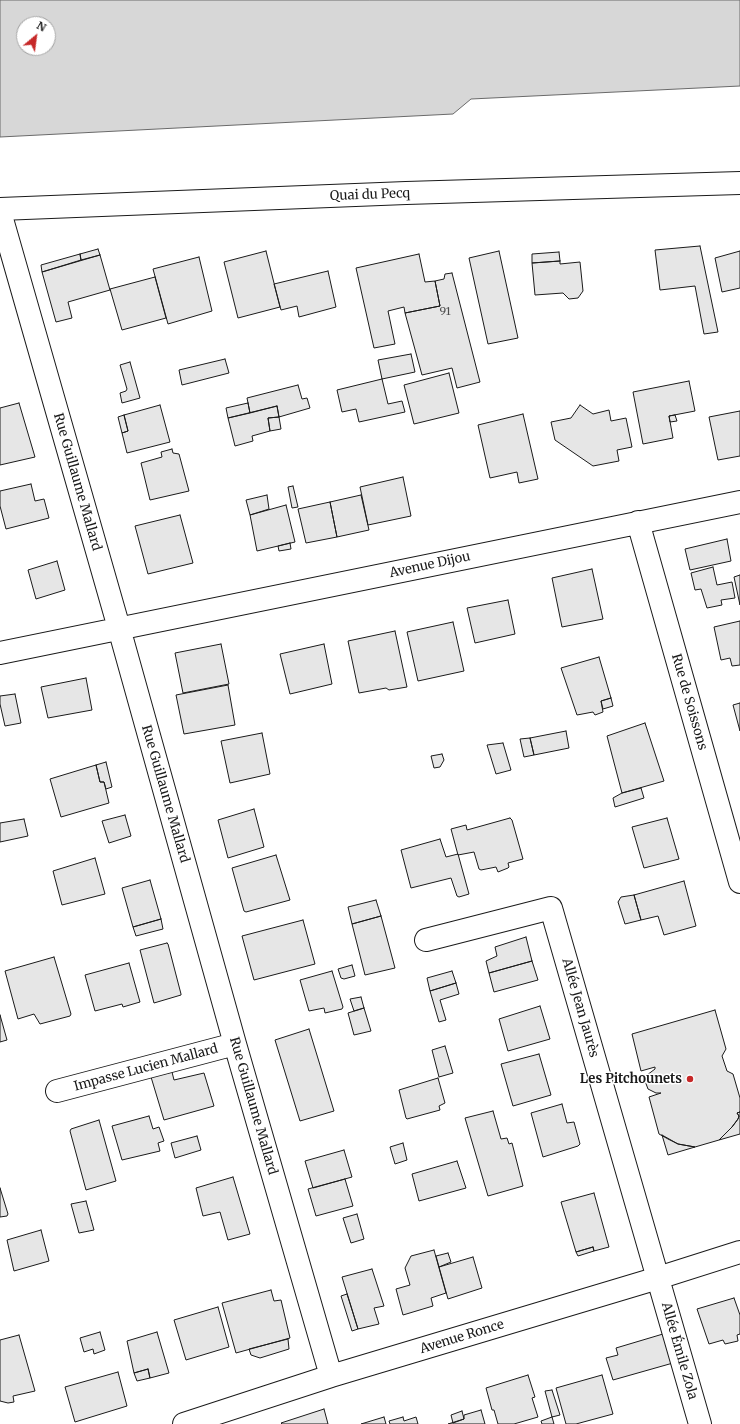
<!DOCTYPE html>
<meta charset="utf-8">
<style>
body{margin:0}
#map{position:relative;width:740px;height:1424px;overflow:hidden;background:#fff;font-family:Merriweather,serif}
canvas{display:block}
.north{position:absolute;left:16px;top:16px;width:40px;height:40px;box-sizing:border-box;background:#fff;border:1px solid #a3a3a3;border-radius:50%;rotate:29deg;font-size:11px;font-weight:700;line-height:16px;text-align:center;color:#1a1a1a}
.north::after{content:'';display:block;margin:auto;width:14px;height:18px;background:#c62828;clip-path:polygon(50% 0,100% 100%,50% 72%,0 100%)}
</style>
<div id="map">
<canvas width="740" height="1424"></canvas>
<div class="north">N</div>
</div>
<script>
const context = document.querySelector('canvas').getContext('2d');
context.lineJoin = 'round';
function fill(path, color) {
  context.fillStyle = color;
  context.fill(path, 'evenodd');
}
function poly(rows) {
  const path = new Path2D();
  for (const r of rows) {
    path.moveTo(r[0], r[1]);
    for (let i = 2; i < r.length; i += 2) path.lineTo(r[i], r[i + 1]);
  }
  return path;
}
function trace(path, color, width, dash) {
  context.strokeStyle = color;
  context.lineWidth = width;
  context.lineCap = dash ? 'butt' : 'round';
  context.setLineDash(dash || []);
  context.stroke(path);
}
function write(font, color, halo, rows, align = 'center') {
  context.font = font + ' Merriweather,serif';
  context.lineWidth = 3;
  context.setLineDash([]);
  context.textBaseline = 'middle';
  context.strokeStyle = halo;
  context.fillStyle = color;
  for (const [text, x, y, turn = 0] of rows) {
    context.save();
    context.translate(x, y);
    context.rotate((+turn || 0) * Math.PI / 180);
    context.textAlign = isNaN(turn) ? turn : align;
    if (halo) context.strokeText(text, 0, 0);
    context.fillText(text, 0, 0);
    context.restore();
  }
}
const water = poly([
 [0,0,740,0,740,86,471,99,453,114,0,137,0,0],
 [24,24,48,24,48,48,24,48,24,24]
]);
const building = poly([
 [700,246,718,332,704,334,695,286,660,290,655,250,700,246],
 [98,249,100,255,81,260,80,254,98,249],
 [266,251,280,307,238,318,224,262,266,251],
 [499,251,518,338,488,344,469,258,499,251],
 [740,251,740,288,722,292,715,258,740,251],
 [559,252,560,261,532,263,532,254,559,252],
 [80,254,81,260,42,272,41,265,80,254],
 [419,254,425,282,435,281,440,306,405,313,404,307,388,311,395,344,374,348,356,268,419,254],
 [100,255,110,290,68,302,72,318,56,322,42,272,100,255],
 [199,257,212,311,168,324,153,269,199,257],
 [560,261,560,264,580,262,583,291,578,298,569,299,563,293,535,295,532,263,560,261],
 [328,271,336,307,299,317,297,306,281,310,274,284,328,271],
 [452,273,480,382,457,388,452,368,422,375,405,313,440,306,435,281,444,279,445,274,452,273],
 [155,277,166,318,122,330,110,289,155,277],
 [411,354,415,372,382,379,378,360,411,354],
 [225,359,229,373,182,385,179,370,225,359],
 [130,362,140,398,122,403,120,393,126,391,127,389,120,365,130,362],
 [449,373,459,413,414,424,404,385,449,373],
 [382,379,388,404,402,401,405,412,359,422,356,409,342,412,337,390,382,379],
 [689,381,695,411,669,416,673,438,643,444,633,392,689,381],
 [298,385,302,399,307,398,310,408,279,417,277,406,250,413,247,398,298,385],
 [19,403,35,457,0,465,0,408,19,403],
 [248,403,250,413,228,418,226,408,248,403],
 [160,405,170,442,127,453,122,433,128,431,124,415,160,405],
 [580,405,593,414,609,410,611,421,626,418,632,447,617,450,619,461,593,466,555,440,551,422,571,418,580,405],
 [277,406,279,417,268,418,270,431,252,436,253,441,235,446,228,418,277,406],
 [740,411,740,456,718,460,709,417,740,411],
 [523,414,538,479,519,483,517,472,490,478,478,425,523,414],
 [124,415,128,431,122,433,118,417,124,415],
 [675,415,677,421,670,422,669,416,675,415],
 [279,417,281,429,270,431,268,418,279,417],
 [172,449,173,453,179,454,189,491,150,500,141,463,162,457,161,452,172,449],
 [403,477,411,516,368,525,360,487,403,477],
 [31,484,35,501,44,499,49,518,6,529,0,506,0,491,31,484],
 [293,486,298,507,292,508,288,487,293,486],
 [267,495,269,509,250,515,246,500,267,495],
 [361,495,369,530,337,537,330,502,361,495],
 [330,502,337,537,306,543,298,509,330,502],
 [286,505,295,542,257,551,250,515,286,505],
 [180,515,193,563,148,574,135,526,180,515],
 [727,539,731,561,690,570,685,549,727,539],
 [290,543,291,549,279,551,278,546,290,543],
 [57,561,65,590,36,599,28,570,57,561],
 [713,567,717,585,732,582,735,598,721,600,722,605,707,608,701,589,695,590,691,573,713,567],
 [592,569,603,619,562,627,552,578,592,569],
 [740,575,740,605,734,577,740,575],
 [508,600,515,634,475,643,467,608,508,600],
 [740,621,740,665,732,666,730,658,721,660,714,627,740,621],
 [453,622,464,671,418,681,407,632,453,622],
 [395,631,407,687,389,690,386,688,359,693,348,641,395,631],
 [221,644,229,684,183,693,175,653,221,644],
 [324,644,332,684,290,694,280,654,324,644],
 [599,657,611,698,601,701,603,712,595,715,593,712,577,715,561,668,599,657],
 [86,678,92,710,48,718,41,687,86,678],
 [228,685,235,725,184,734,176,695,228,685],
 [15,694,21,723,5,726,0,704,0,696,15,694],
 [611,698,613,706,603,709,601,701,611,698],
 [740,703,740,731,733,705,740,703],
 [645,723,664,781,622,793,607,736,645,723],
 [566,731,569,748,534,755,530,738,566,731],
 [262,733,270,774,230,783,221,741,262,733],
 [530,738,534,755,524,757,520,739,530,738],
 [503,743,511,770,496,774,487,745,503,743],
 [442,754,444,760,440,767,434,768,431,756,442,754],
 [106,762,112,787,106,789,104,782,100,782,96,765,106,762],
 [96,765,100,782,104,782,109,803,61,817,50,779,96,765],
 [641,788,644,798,615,807,613,798,622,793,641,788],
 [254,809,264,847,228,858,218,820,254,809],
 [125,815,131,836,109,843,102,821,125,815],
 [510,818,512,820,523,859,508,863,509,867,508,868,498,872,496,867,481,870,479,869,474,852,458,855,451,829,466,825,467,830,510,818],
 [667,818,679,859,644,868,632,827,667,818],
 [24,819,28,836,0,842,0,823,24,819],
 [440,839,446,857,458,854,469,894,459,897,457,896,451,878,411,888,401,850,440,839],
 [276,855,290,900,246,912,244,911,232,868,276,855],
 [95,858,105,894,62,905,53,871,95,858],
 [150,880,161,919,133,927,122,888,150,880],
 [684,881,696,926,664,935,658,916,641,920,634,895,684,881],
 [634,895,641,920,625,924,618,902,621,897,634,895],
 [376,900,381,916,352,924,348,907,376,900],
 [381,916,395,968,365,975,352,924,381,916],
 [161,919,163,929,136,936,133,927,161,919],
 [303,920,315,964,254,980,242,936,303,920],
 [526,937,532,961,489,973,486,961,497,956,495,947,526,937],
 [167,943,168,944,181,994,181,995,154,1003,140,950,167,943],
 [54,957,71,1014,70,1016,40,1024,34,1014,18,1019,5,971,54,957],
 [532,961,538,980,494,992,489,973,532,961],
 [129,963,140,1002,123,1007,122,1004,95,1011,85,975,129,963],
 [352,965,355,976,344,979,341,978,338,969,352,965],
 [332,971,343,1007,342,1009,325,1013,324,1008,309,1011,300,980,332,971],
 [452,971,456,983,430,991,427,978,452,971],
 [456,983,459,994,440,1000,446,1020,439,1022,430,991,456,983],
 [361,997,364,1008,354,1011,350,999,361,997],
 [540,1006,550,1039,508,1051,499,1019,540,1006],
 [364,1008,371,1031,354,1035,348,1013,364,1008],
 [715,1010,726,1049,722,1056,727,1071,733,1074,740,1098,740,1112,737,1113,739,1116,738,1119,732,1127,719,1140,695,1147,678,1144,668,1139,659,1134,649,1097,661,1093,656,1093,648,1089,645,1081,647,1075,655,1069,655,1067,641,1071,632,1034,715,1010],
 [0,1015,7,1040,0,1042,0,1015],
 [309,1029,334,1111,300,1121,275,1040,309,1029],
 [445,1046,453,1073,439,1077,432,1050,445,1046],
 [539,1054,551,1095,513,1106,501,1064,539,1054],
 [172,1072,174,1080,204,1073,214,1106,164,1120,151,1077,172,1072],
 [438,1078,445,1103,439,1106,440,1110,407,1119,406,1118,399,1090,438,1078],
 [562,1104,567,1123,574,1122,580,1144,578,1146,543,1157,531,1113,562,1104],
 [493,1111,501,1139,507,1138,509,1144,512,1143,523,1186,488,1196,465,1118,493,1111],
 [740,1112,740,1134,719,1140,732,1127,738,1119,739,1116,737,1113,740,1112],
 [149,1116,153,1129,159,1127,164,1141,158,1143,160,1151,122,1160,112,1126,149,1116],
 [99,1120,116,1181,86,1190,70,1131,71,1129,99,1120],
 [662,1135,678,1144,695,1147,668,1155,662,1135],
 [197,1136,201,1150,175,1158,171,1143,197,1136],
 [403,1143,407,1160,395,1164,390,1147,403,1143],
 [344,1150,352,1177,313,1188,305,1161,344,1150],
 [457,1161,466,1188,419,1201,412,1174,457,1161],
 [233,1177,250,1234,228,1240,220,1212,203,1216,196,1188,233,1177],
 [345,1179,353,1206,316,1216,308,1189,345,1179],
 [0,1188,8,1214,7,1216,0,1217,0,1188],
 [594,1193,609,1247,594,1251,593,1247,576,1252,561,1202,594,1193],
 [86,1201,94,1230,79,1233,71,1204,86,1201],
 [357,1214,364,1239,351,1243,343,1218,357,1214],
 [41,1230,49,1261,14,1271,7,1240,41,1230],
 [593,1247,594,1251,578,1256,576,1252,593,1247],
 [434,1250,446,1293,431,1298,433,1306,403,1315,396,1289,410,1285,405,1268,411,1256,434,1250],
 [448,1253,451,1262,439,1267,436,1256,448,1253],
 [473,1257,482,1288,448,1299,439,1267,473,1257],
 [372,1269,384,1306,374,1308,379,1324,358,1329,342,1277,372,1269],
 [271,1290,274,1301,281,1300,290,1338,236,1353,222,1303,271,1290],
 [347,1294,358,1329,352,1331,341,1296,347,1294],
 [734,1298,740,1315,740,1334,737,1335,738,1341,725,1344,723,1340,709,1344,697,1309,734,1298],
 [218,1307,229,1347,186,1360,174,1320,218,1307],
 [100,1332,105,1350,94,1354,93,1349,84,1352,80,1338,100,1332],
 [157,1332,169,1373,150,1378,148,1369,134,1373,127,1341,157,1332],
 [663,1334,673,1363,613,1380,606,1358,618,1355,616,1348,663,1334],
 [19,1335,35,1391,13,1396,14,1402,8,1403,0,1401,0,1340,19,1335],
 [288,1339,289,1349,260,1358,251,1355,249,1349,288,1339],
 [148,1369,150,1378,137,1381,134,1373,148,1369],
 [118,1372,127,1406,75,1422,65,1387,118,1372],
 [528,1375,535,1397,532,1398,538,1417,514,1424,498,1424,494,1410,492,1410,486,1388,528,1375],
 [602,1375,613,1414,576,1424,566,1424,556,1388,602,1375],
 [552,1390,560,1415,552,1417,545,1391,552,1390],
 [324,1409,328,1424,282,1424,281,1423,324,1409],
 [481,1410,485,1424,448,1424,464,1419,464,1415,481,1410],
 [462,1411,464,1419,453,1423,451,1415,462,1411],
 [384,1417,386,1424,361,1424,384,1417],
 [403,1417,404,1421,416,1417,418,1424,390,1424,389,1421,403,1417],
 [552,1417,554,1424,542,1424,541,1421,552,1417]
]);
const minor = poly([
 [0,209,406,193,740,183],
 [0,212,119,628,235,1044,331,1376],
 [638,522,740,882],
 [0,653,740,502],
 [426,940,551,908,700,1424],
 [57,1091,235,1044],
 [184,1424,331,1376,658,1278,740,1252]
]);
const markers = [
 [690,1079,4,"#c62828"]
];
const numberNames = [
 ["91",445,312]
];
const streetNames = [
 ["Quai du Pecq",370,195,-2],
 ["Rue Guillaume Mallard",77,482,74],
 ["Avenue Dijou",430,565,-12],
 ["Rue de Soissons",689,702,74],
 ["Rue Guillaume Mallard",165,794,74],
 ["Allée Jean Jaurès",580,1008,74],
 ["Impasse Lucien Mallard",146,1068,-15],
 ["Rue Guillaume Mallard",253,1106,74],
 ["Avenue Ronce",462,1337,-17],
 ["Allée Émile Zola",679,1351,74]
];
const poiNames = [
 ["Les Pitchounets",682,1079]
];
fill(water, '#d7d7d7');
trace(water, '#6a6a6a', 1);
fill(building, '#e6e6e6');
trace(building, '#1a1a1a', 1);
trace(minor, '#1a1a1a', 24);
trace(minor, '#fff', 22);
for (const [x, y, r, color] of markers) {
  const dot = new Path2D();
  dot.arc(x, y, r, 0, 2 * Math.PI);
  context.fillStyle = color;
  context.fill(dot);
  trace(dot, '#fff', 1.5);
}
write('11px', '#4d4d4d', null, numberNames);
write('13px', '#1a1a1a', '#fff', streetNames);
write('bold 13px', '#1a1a1a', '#fff', poiNames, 'right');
</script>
